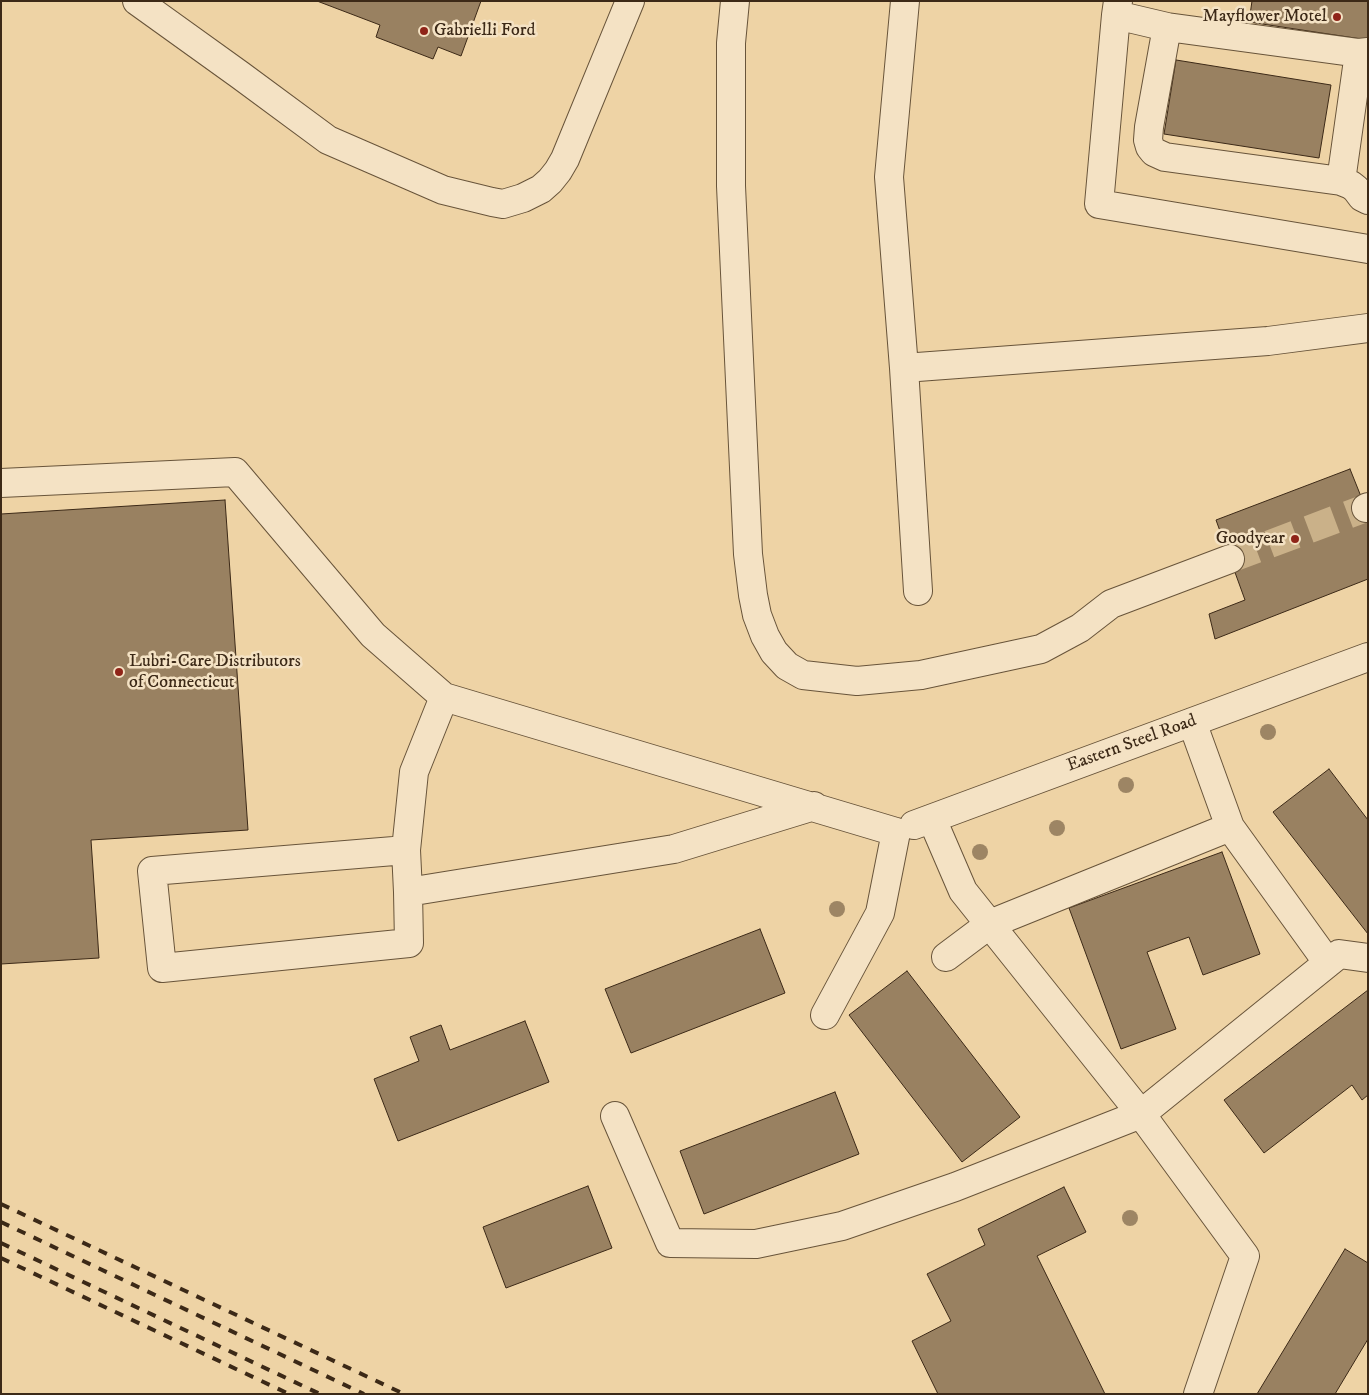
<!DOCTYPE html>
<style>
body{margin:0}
#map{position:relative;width:1369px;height:1395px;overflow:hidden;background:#eed3a5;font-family:"IM FELL DW Pica",serif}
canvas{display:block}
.frame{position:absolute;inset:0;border:2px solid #3c2917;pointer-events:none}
</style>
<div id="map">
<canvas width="1369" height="1395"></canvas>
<div class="frame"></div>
</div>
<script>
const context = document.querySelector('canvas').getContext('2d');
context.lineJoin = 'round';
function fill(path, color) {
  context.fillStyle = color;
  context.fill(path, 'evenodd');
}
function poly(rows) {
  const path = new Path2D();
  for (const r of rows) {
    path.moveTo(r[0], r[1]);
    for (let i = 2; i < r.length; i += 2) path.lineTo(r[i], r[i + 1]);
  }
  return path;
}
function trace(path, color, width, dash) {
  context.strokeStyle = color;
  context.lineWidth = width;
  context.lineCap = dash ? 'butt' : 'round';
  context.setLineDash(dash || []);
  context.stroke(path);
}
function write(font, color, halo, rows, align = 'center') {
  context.font = font + ' "IM FELL DW Pica",serif';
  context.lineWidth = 5;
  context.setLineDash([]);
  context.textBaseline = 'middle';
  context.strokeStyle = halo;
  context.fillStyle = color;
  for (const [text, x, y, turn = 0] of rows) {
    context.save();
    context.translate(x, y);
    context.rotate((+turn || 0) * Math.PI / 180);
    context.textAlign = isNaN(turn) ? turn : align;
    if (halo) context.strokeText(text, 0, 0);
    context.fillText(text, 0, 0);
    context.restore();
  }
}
const building = poly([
 [317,1,481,1,461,56,438,47,433,59,376,37,380,25,317,1],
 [1252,1,1368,1,1368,40,1249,22,1252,1],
 [1176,60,1331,85,1319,158,1164,134,1176,60],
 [1350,469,1368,514,1368,579,1215,639,1209,614,1245,600,1216,520,1350,469],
 [225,500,248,830,91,840,99,958,1,964,1,514,225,500],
 [1329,769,1368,820,1368,934,1273,812,1329,769],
 [1222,852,1260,954,1203,975,1189,937,1147,952,1176,1029,1121,1049,1069,908,1222,852],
 [760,929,785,993,631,1053,605,989,760,929],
 [907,971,1020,1117,962,1162,849,1015,907,971],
 [1368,990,1368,1095,1362,1100,1352,1085,1264,1153,1224,1100,1368,990],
 [525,1021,549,1082,398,1141,374,1079,419,1061,410,1037,441,1025,450,1050,525,1021],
 [835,1092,859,1154,704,1214,680,1151,835,1092],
 [588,1186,612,1248,506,1288,483,1227,588,1186],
 [1064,1187,1086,1232,1037,1256,1105,1394,938,1394,912,1341,951,1321,927,1274,985,1245,978,1229,1064,1187],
 [1345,1249,1368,1263,1368,1339,1335,1394,1257,1394,1345,1249]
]);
const minorTunnel = poly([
 [1230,559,1366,508]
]);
const minor = poly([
 [137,1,240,75,328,140,443,190,492,202,503,204,523,198,541,189,550,181,558,171,565,159,630,1],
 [735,1,731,43,731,186,748,554,753,595,757,615,765,636,774,652,787,666,803,675,857,681,921,675,1041,649,1080,628,1111,604,1230,559],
 [905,1,889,177,904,368,918,591],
 [1118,1,1116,15,1167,27,1149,127,1148,140,1150,147,1154,152,1165,157,1341,181,1351,185,1356,189,1362,197,1368,200],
 [1116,15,1099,204,1368,249],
 [1167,27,1359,53],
 [1341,181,1359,53,1368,52],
 [904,368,1268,341,1368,328],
 [1,483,235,472,373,635,444,697,896,832],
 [1366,508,1368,507],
 [444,697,414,772,406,850,408,892,674,849,814,806],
 [1192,722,1230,827,1328,963],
 [932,819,963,891,1141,1114,1245,1256,1198,1394],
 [914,825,1368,657],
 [406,850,152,871,162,968,409,943,408,892],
 [946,957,990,924,1230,827],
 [825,1015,880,913,896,832],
 [615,1116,670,1243,756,1244,842,1226,955,1187,1141,1114,1339,954,1368,958]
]);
const rail = poly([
 [1,1204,404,1394],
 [1,1222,364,1394],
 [1,1243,320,1394],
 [1,1258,289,1394]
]);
const trees = [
 [1268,732],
 [1126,785],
 [1057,828],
 [980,852],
 [837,909],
 [1130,1218]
];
const markers = [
 [1337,17,5,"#8f2418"],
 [424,31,5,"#8f2418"],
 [1295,539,5,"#8f2418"],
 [119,672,5,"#8f2418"]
];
const poiNames = [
 ["Mayflower Motel",1327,17],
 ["Gabrielli Ford",434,31,"left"],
 ["Goodyear",1285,539],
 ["Lubri-Care Distributors",129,662,"left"],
 ["of Connecticut",129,683,"left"]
];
const streetNames = [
 ["Eastern Steel Road",1132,744,-20]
];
fill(building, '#998161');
trace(building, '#3c2917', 1);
trace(minorTunnel, '#cab189', 28, [28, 14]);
trace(minor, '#68543a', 30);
trace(minor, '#f4e2c4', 28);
trace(rail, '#3c2917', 4, [9, 9]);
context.fillStyle = '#9d8564';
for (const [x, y] of trees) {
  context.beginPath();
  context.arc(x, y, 8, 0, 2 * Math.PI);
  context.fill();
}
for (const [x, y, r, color] of markers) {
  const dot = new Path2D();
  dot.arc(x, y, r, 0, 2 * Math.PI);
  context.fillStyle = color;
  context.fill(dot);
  trace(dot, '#f4e2c4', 2);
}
write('18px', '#3c2917', '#f4e2c4', poiNames, 'right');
write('18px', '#3c2917', '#f4e2c4', streetNames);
</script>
